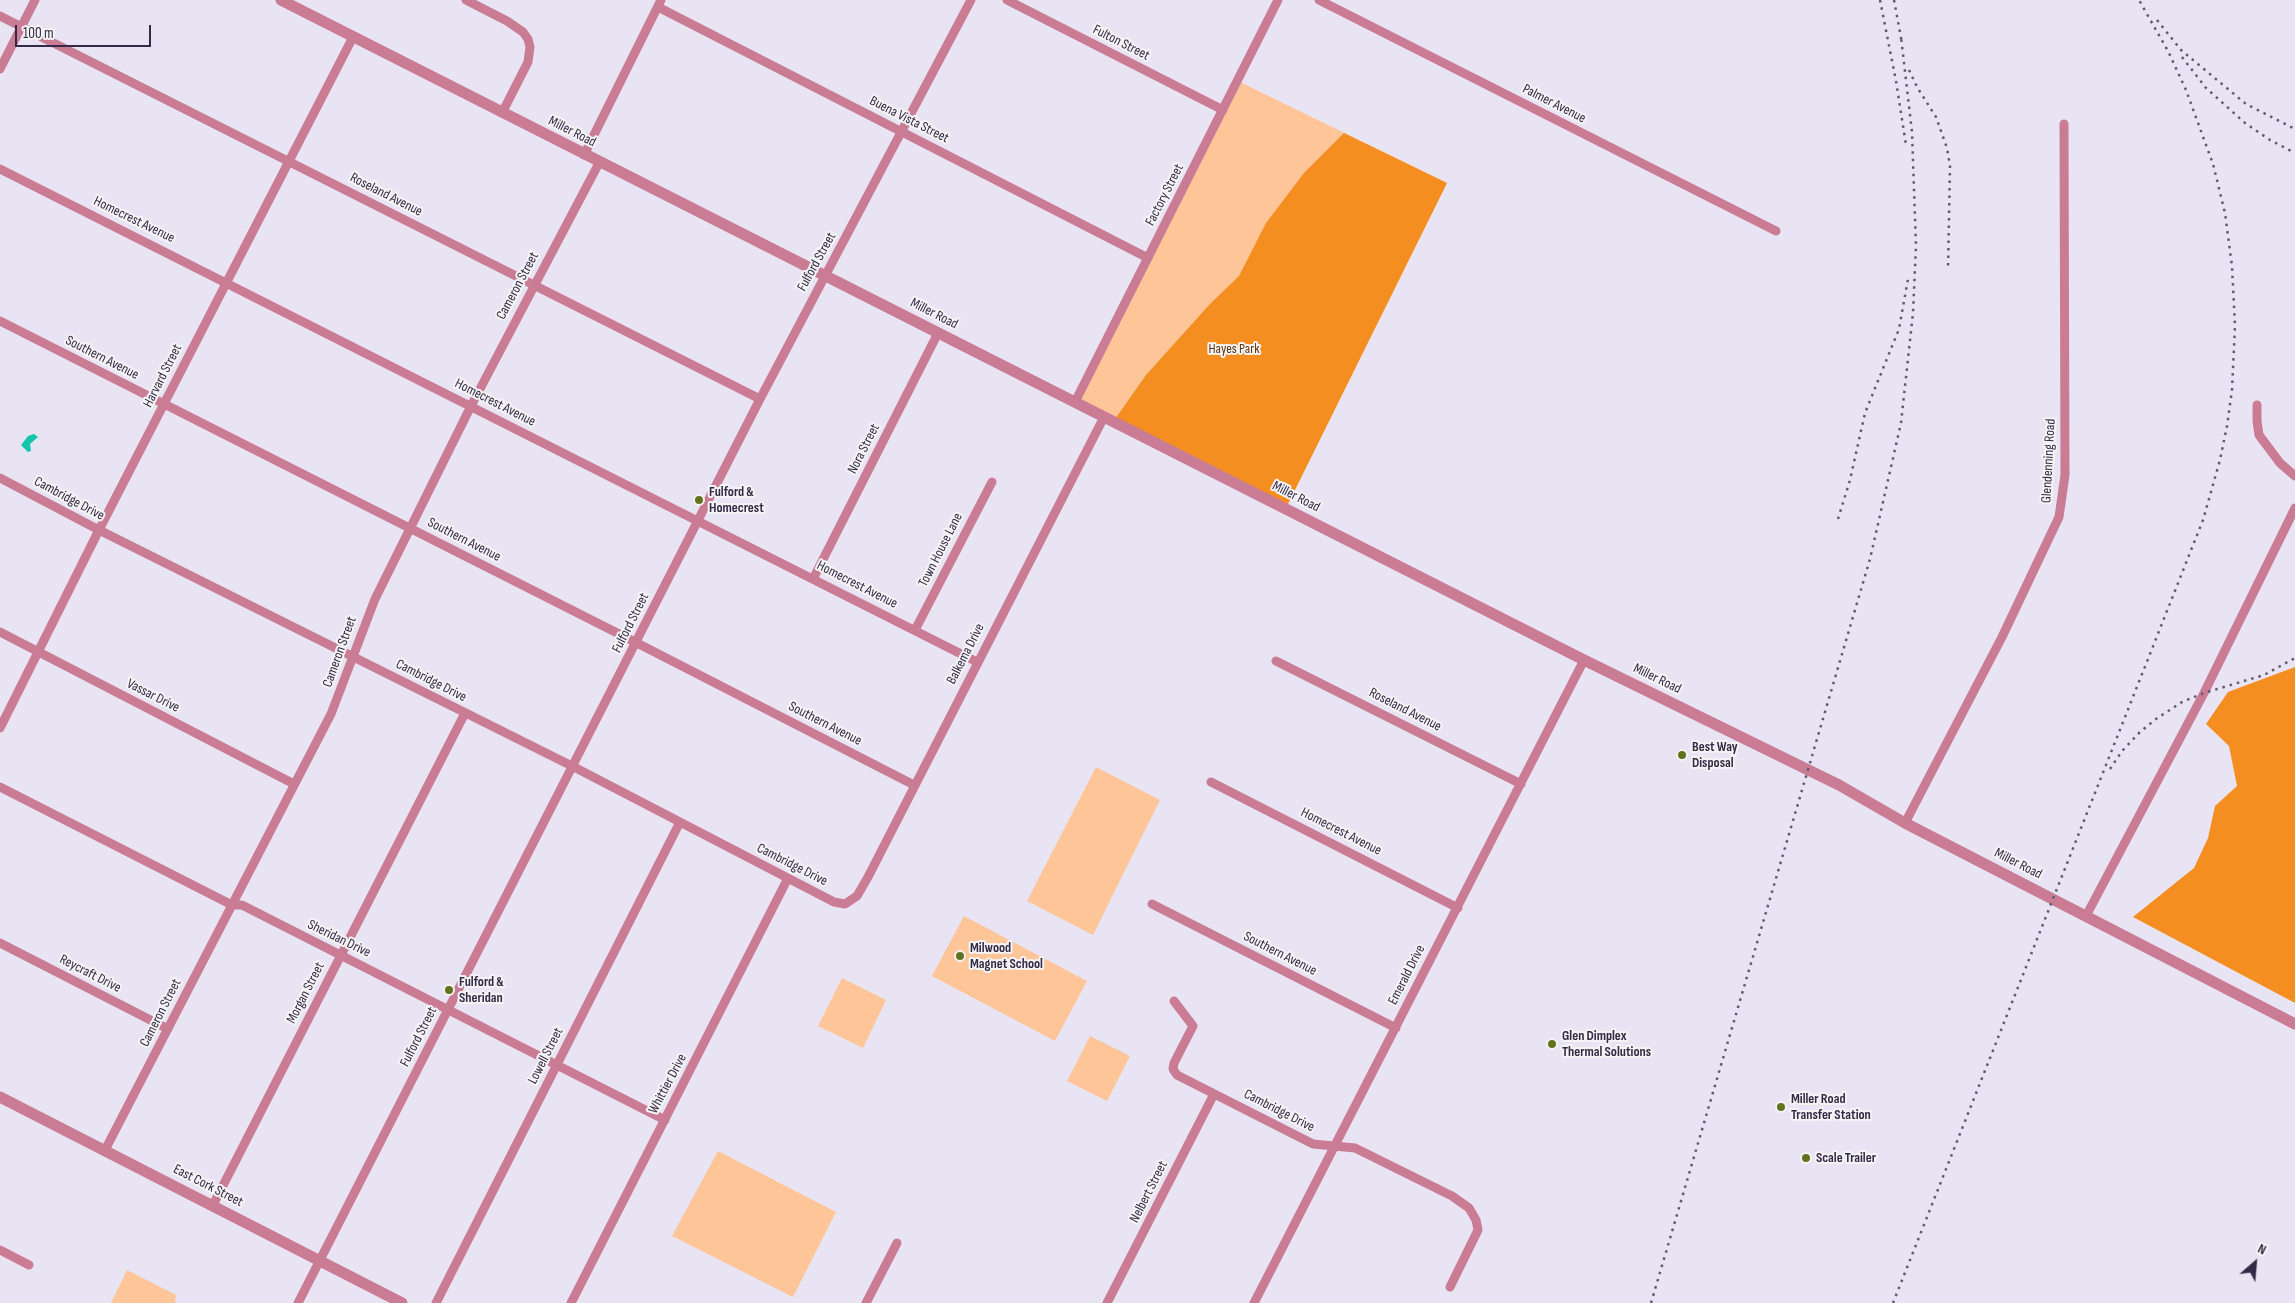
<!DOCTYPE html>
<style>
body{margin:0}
#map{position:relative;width:2295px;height:1303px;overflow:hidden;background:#e9e4f4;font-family:"Sofia Sans Condensed",sans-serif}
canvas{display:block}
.north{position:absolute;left:2230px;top:1238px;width:50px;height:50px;-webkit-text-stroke:4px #f4f4f4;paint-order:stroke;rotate:27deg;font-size:14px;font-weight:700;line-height:20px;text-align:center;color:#342a47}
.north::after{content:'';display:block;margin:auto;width:18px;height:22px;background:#342a47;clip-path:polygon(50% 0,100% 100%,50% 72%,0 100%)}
.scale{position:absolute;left:15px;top:25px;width:136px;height:22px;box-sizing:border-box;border:2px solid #342a47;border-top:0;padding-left:6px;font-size:15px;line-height:18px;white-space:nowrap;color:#342a47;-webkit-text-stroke:4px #f4f4f4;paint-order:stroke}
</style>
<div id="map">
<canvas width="2295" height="1303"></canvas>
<div class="north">N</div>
<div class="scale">100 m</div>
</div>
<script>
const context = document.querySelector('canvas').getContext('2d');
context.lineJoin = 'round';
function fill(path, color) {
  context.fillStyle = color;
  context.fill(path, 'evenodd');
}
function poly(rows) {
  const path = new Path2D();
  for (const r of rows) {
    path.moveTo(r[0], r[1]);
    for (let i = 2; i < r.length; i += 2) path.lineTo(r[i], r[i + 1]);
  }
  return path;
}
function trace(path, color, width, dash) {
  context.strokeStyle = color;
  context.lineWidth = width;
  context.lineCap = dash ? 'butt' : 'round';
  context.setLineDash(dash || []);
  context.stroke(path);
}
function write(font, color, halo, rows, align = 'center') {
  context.font = font + ' "Sofia Sans Condensed",sans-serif';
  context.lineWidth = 4;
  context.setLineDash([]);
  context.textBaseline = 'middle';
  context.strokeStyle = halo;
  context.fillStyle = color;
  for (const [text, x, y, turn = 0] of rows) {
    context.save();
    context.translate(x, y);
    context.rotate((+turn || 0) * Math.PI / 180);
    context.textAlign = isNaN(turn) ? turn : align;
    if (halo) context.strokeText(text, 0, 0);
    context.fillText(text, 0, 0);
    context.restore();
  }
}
const green = poly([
 [1238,81,1447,183,1286,508,1075,402],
 [1096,767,1160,800,1093,935,1027,901],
 [964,916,1087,981,1055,1041,932,976],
 [842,978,886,1000,863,1048,818,1026],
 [1090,1036,1130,1056,1107,1101,1067,1081],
 [718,1151,836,1212,793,1297,672,1236],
 [127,1270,176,1295,175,1301,177,1303,111,1303]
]);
const forest = poly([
 [1344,133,1447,183,1286,508,1113,422,1146,375,1210,304,1239,276,1266,223,1304,173],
 [2295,667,2295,1003,2133,917,2194,868,2208,838,2215,806,2237,786,2229,746,2206,724,2228,692]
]);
const water = poly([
 [34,434,38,437,30,444,31,451,28,452,21,445,28,436]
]);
const minor = poly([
 [466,0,507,21,523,32,528,39,530,47,528,62,502,113],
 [1007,0,1223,110],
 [1319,0,1776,231],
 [658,7,1148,258],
 [0,16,760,399],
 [0,69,35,0],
 [584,155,661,0],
 [0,169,977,662],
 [0,321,637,643,914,785],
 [1075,402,1278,0],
 [2257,405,2257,421,2259,435,2280,463,2295,476],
 [0,478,99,530,574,767,834,902,845,904,857,896,868,877,1104,417],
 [813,579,938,333],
 [915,630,992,482],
 [0,632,294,784],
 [1276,661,1521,784],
 [0,728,99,530,353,37],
 [1211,782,1458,908],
 [0,787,232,905,242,905,665,1120],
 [1905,823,2002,637,2059,517,2065,475,2064,124],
 [1152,904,1396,1028],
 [2086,916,2204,693,2295,508],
 [0,943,168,1029],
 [1174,1001,1193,1026,1174,1063,1173,1069,1177,1075,1313,1144,1355,1148,1452,1196,1469,1208,1476,1220,1478,1230,1450,1287],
 [105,1150,331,714,375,599,471,406,599,163],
 [213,1205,465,713],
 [0,1250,29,1265],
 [298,1303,760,399,971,0],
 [436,1303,680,822],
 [571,1303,788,878],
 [866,1303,897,1243],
 [1107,1303,1214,1094],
 [1254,1303,1584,660]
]);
const tertiary = poly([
 [281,0,1584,660,1839,785,1905,823,2295,1024],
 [0,1097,402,1303]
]);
const rail = poly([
 [1880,0,1896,81,1906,145],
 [1894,0,1902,43],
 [2157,20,2181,50,2246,104,2295,129],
 [2182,57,2206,88,2245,123,2270,140,2295,153],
 [1909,70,1917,87,1936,117,1947,148,1950,166,1948,270],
 [1838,519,1850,480,1865,413,1899,329,1908,279],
 [2110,769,2122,751,2140,732,2156,719,2182,702,2204,693,2264,675,2295,658],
 [1651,1303,1870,559,1901,423,1913,313,1916,246,1912,132,1901,37],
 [1893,1303,2203,520,2220,460,2227,426,2232,390,2235,326,2232,266,2225,213,2213,164,2186,90,2168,51,2139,0]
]);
const markers = [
 [699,500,5,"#62721f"],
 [1682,755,5,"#62721f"],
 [960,956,5,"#62721f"],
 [449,990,5,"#62721f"],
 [1552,1044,5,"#62721f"],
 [1781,1107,5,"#62721f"],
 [1806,1158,5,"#62721f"]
];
const streetNames = [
 ["Fulton Street",1121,43,27],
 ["Palmer Avenue",1554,104,27],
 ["Buena Vista Street",909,120,27],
 ["Miller Road",572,132,27],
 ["Roseland Avenue",386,195,27],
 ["Factory Street",1165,195,-63],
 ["Homecrest Avenue",134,220,26],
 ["Fulford Street",817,262,-61],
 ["Cameron Street",518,286,-62],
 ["Miller Road",934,314,27],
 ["Southern Avenue",102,358,27],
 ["Harvard Street",163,376,-63],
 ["Homecrest Avenue",495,403,27],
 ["Nora Street",864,449,-63],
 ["Glendenning Road",2049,461,-87],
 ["Miller Road",1296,497,27],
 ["Cambridge Drive",69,499,28],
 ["Southern Avenue",464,540,27],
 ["Town House Lane",941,550,-63],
 ["Homecrest Avenue",857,585,27],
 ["Fulford Street",631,623,-63],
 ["Cameron Street",340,652,-70],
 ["Balkema Drive",966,654,-63],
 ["Miller Road",1657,679,26],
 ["Cambridge Drive",431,681,27],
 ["Vassar Drive",153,696,27],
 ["Roseland Avenue",1405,710,27],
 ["Southern Avenue",825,724,27],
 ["Homecrest Avenue",1341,832,27],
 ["Miller Road",2018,864,27],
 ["Cambridge Drive",792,865,27],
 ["Sheridan Drive",339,939,26],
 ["Southern Avenue",1280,954,27],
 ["Reycraft Drive",90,974,27],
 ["Emerald Drive",1407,975,-63],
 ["Morgan Street",306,993,-63],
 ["Cameron Street",161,1013,-63],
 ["Fulford Street",419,1037,-63],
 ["Lowell Street",546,1056,-63],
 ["Whittier Drive",668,1084,-62],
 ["Cambridge Drive",1279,1111,27],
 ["East Cork Street",208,1186,27],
 ["Nelbert Street",1149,1192,-63]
];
const parkNames = [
 ["Hayes Park",1234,349]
];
const poiNames = [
 ["Fulford &",709,492],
 ["Homecrest",709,508],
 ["Best Way",1692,747],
 ["Disposal",1692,763],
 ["Milwood",970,948],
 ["Magnet School",970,964],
 ["Fulford &",459,982],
 ["Sheridan",459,998],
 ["Glen Dimplex",1562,1036],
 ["Thermal Solutions",1562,1052],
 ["Miller Road",1791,1099],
 ["Transfer Station",1791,1115],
 ["Scale Trailer",1816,1158]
];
fill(green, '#fec598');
fill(forest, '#f58e21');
fill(water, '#13c5ad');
trace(minor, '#ca7c95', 9);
trace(tertiary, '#ca7c95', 11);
trace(rail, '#625973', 2.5, [2.5, 5]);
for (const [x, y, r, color] of markers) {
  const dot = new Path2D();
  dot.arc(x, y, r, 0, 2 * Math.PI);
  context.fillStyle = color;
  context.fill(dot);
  trace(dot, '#f4f4f4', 2);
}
write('14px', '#342a47', '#f4f4f4', streetNames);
write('14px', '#5e350d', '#f4f4f4', parkNames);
write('bold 14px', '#342a47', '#f4f4f4', poiNames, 'left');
</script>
